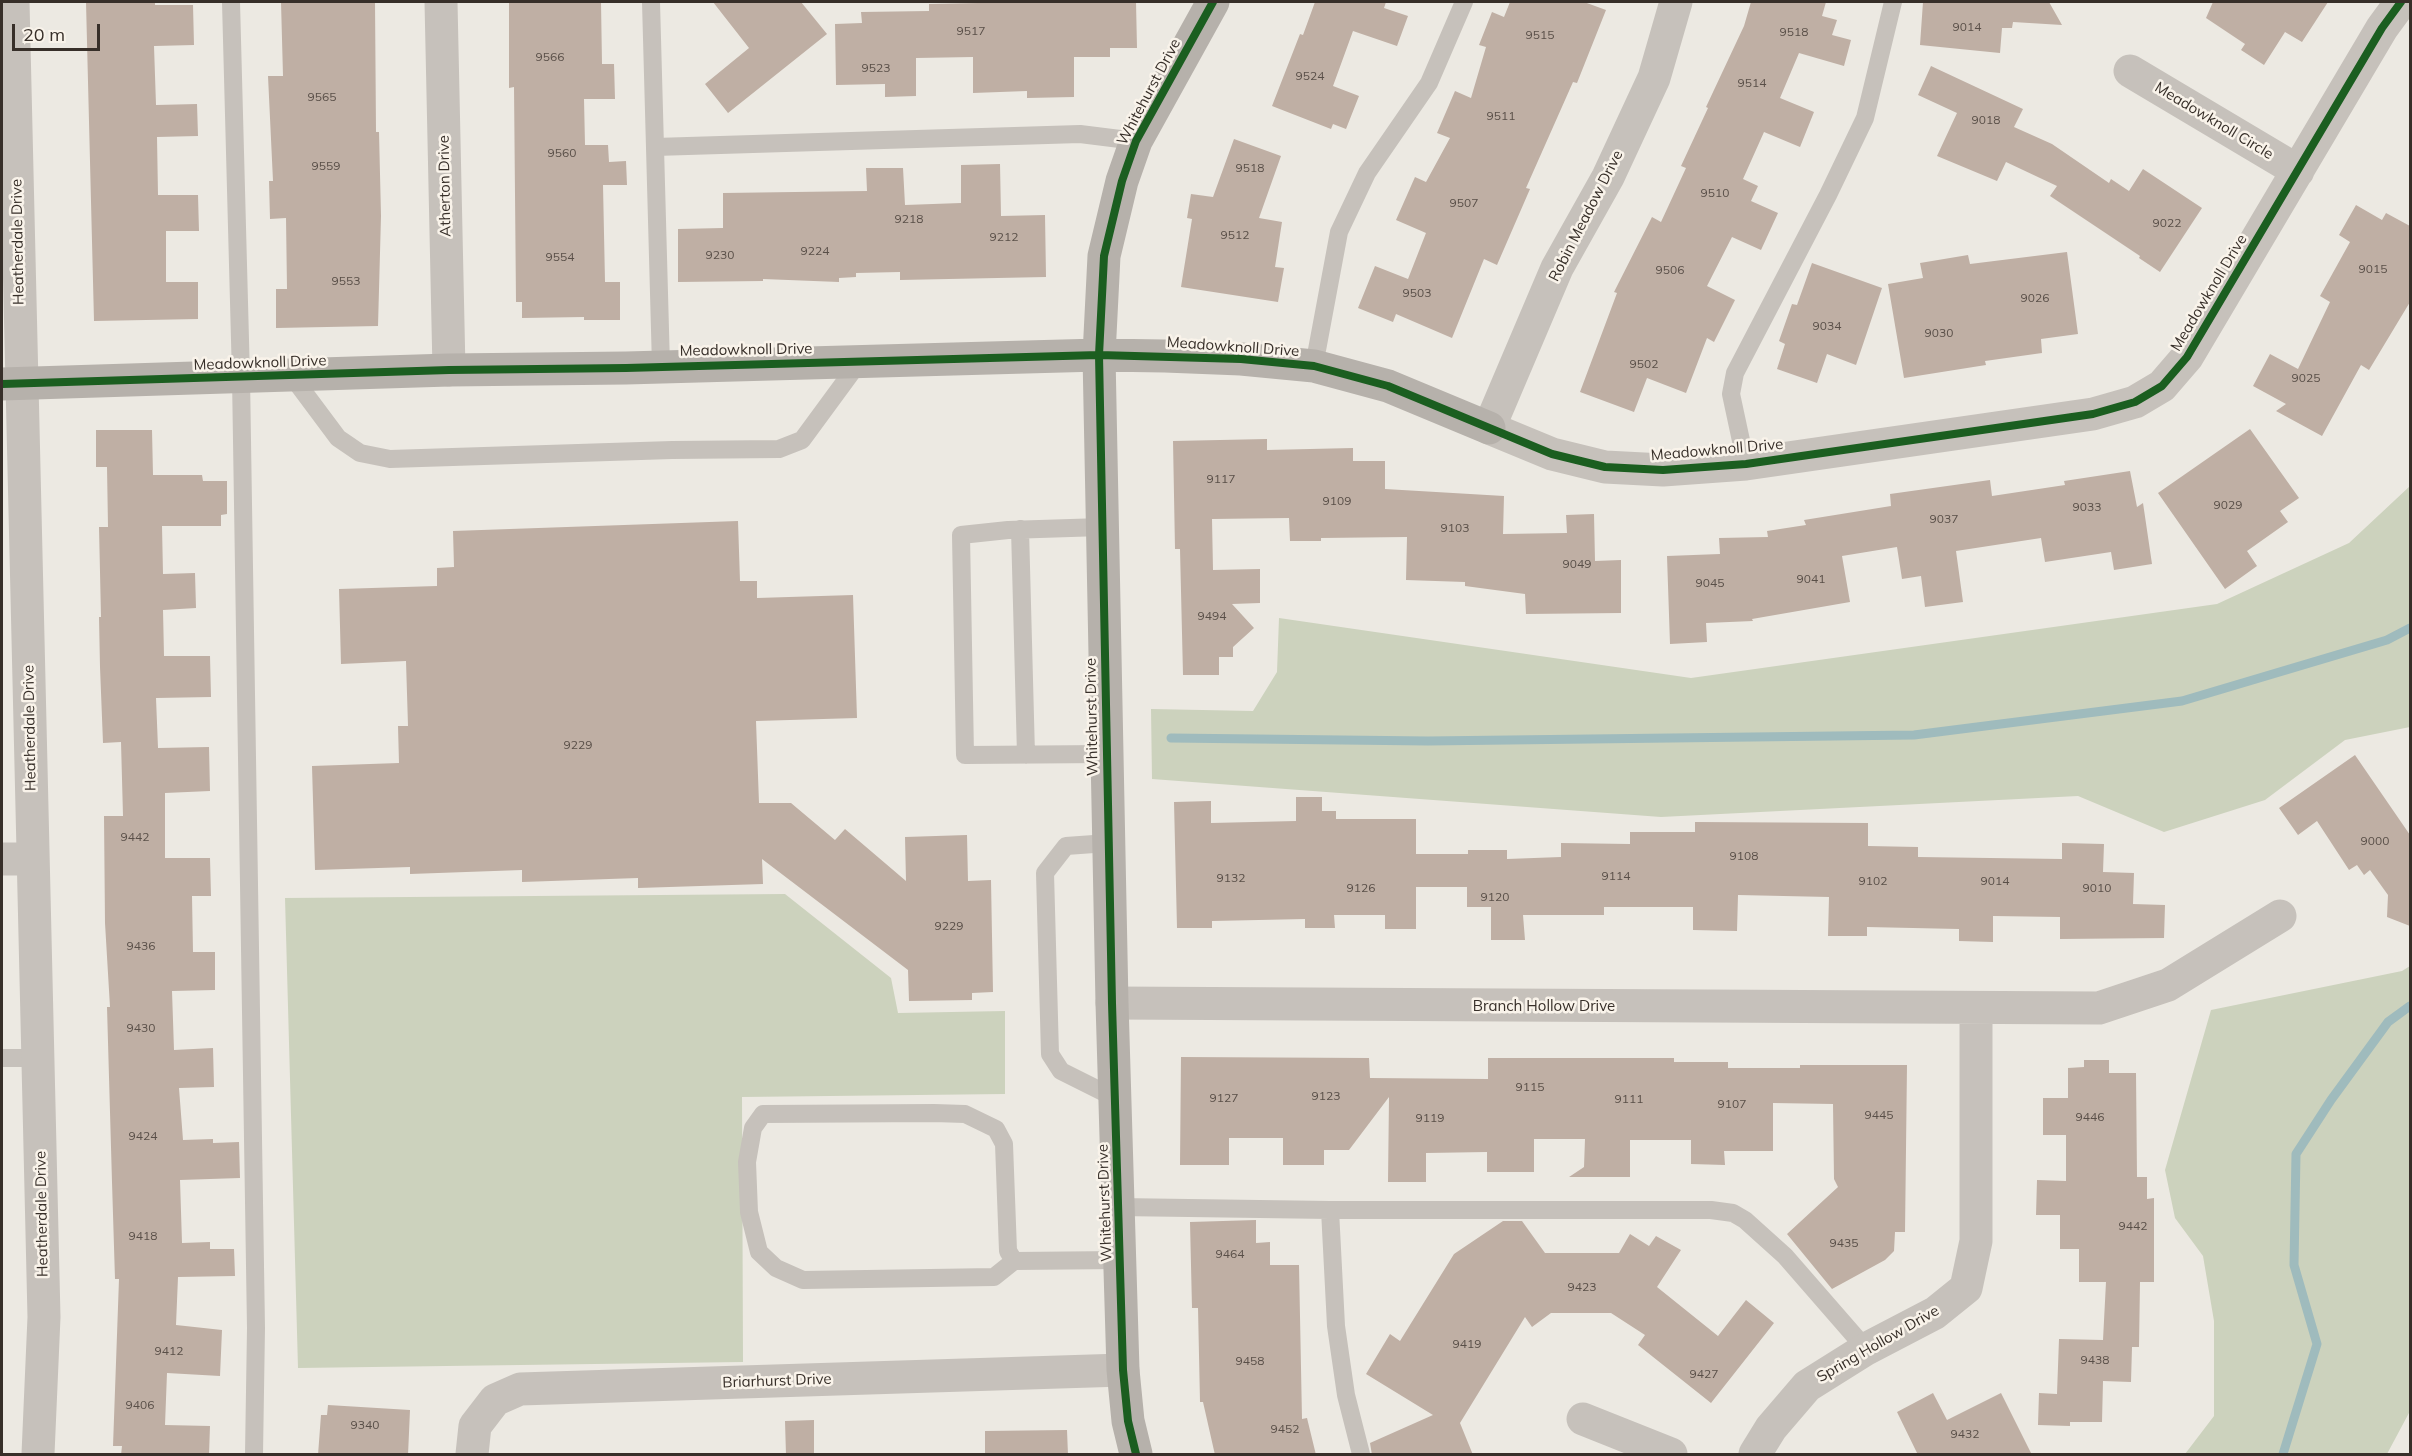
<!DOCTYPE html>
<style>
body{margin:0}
#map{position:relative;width:2412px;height:1456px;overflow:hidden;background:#ece9e2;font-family:Mulish,sans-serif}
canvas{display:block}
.frame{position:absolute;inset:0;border:3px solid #372f29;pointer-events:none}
.scale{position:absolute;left:12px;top:24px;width:88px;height:27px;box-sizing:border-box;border:3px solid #372f29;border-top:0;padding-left:8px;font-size:18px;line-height:21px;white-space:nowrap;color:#372f29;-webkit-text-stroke:4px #f9f3ea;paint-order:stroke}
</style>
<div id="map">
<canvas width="2412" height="1456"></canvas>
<div class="frame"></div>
<div class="scale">20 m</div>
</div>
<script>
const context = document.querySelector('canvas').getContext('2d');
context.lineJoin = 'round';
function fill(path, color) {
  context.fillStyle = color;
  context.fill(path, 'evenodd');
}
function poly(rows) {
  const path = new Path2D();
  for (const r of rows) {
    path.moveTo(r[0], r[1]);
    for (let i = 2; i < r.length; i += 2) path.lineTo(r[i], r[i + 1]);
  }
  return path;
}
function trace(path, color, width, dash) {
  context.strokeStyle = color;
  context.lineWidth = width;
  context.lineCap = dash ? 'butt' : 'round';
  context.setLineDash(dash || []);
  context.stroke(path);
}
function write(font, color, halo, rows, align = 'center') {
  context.font = font + ' Mulish,sans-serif';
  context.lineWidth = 5;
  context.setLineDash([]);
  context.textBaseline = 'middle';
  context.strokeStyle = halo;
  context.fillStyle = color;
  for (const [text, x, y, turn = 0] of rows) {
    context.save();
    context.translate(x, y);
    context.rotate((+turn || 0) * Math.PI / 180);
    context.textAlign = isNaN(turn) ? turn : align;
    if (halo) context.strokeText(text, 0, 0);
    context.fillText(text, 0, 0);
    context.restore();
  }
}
const green = poly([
 [2410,486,2410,727,2345,740,2265,800,2164,832,2078,796,1661,817,1152,779,1151,709,1253,711,1277,672,1279,618,1691,678,2217,604,2349,543],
 [785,894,891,978,898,1013,1005,1011,1005,1094,742,1097,743,1362,298,1368,285,898],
 [2410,966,2410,1411,2387,1454,2185,1454,2214,1416,2214,1321,2203,1256,2175,1218,2165,1170,2211,1010,2402,971]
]);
const stream = poly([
 [1171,738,1428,741,1914,735,2182,701,2387,640,2410,628],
 [2283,1454,2317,1344,2294,1265,2296,1154,2331,1100,2388,1022,2410,1006]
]);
const building = poly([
 [86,2,155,2,155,5,193,5,194,45,154,46,156,105,197,104,198,136,157,137,158,195,198,195,199,231,166,231,166,282,198,282,198,319,94,321],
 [281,2,375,2,376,132,379,132,381,216,378,326,276,328,276,289,287,289,286,218,270,219,269,181,273,181,268,76,283,76],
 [509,2,601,2,602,64,614,64,615,99,584,99,585,145,608,145,609,162,626,161,627,185,603,185,605,282,620,282,620,320,584,320,584,317,522,318,522,302,516,302,514,87,509,88],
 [713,2,801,2,827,34,728,113,705,84,749,48],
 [1026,2,1136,2,1137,48,1110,48,1110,57,1074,57,1074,97,1027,98,1027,91,973,93,973,57,916,58,916,96,885,97,885,84,836,85,835,24,862,23,861,12,929,11,929,4],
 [1315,2,1386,2,1384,8,1408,16,1397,46,1353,31,1333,86,1359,96,1346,129,1333,124,1331,129,1272,106,1300,34,1303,35],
 [1510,2,1584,2,1606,10,1577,83,1573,82,1526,188,1530,189,1497,265,1484,259,1452,338,1396,314,1393,322,1358,308,1375,266,1408,279,1426,233,1396,220,1415,177,1426,182,1450,138,1437,133,1455,91,1471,98,1486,47,1479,45,1492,12,1504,17],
 [1751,2,1826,2,1822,16,1837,20,1832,35,1851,40,1844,66,1799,53,1780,98,1814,112,1800,147,1764,132,1743,179,1758,186,1751,201,1778,213,1761,250,1732,237,1707,286,1735,300,1714,342,1707,338,1686,393,1647,378,1634,412,1580,392,1617,293,1614,292,1652,217,1661,222,1686,168,1681,166,1708,108,1706,107,1744,26],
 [1923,2,2049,2,2062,25,2013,22,2012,28,2002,28,2000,53,1920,45],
 [2213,2,2328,2,2302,42,2285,32,2264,65,2241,50,2245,44,2206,18],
 [1931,66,2023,109,2014,127,2052,144,2109,183,2111,179,2129,191,2143,169,2202,208,2160,272,2139,258,2140,256,2050,196,2057,186,2006,162,1997,181,1937,156,1957,113,1918,95],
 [1234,139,1281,156,1259,218,1282,222,1275,267,1284,268,1278,302,1181,287,1192,219,1187,218,1191,194,1213,197],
 [1000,164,1001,216,1045,215,1046,277,900,280,900,272,856,273,856,277,839,278,839,282,763,279,763,281,678,282,678,229,723,228,723,193,867,191,866,168,903,168,905,205,961,203,961,165],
 [2356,205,2382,220,2386,213,2410,226,2410,302,2369,370,2361,365,2322,436,2276,411,2286,404,2253,386,2270,354,2298,369,2330,302,2320,296,2350,242,2339,235],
 [2067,252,2078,334,2041,339,2042,353,1985,361,1986,365,1904,378,1888,284,1923,278,1920,263,1968,255,1970,264],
 [1812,263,1882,288,1856,365,1827,354,1817,383,1777,369,1785,344,1779,341,1792,304,1797,305],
 [2250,429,2299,498,2280,511,2288,522,2247,551,2257,566,2225,589,2158,493],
 [96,430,152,430,153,475,202,475,203,481,227,481,227,514,221,515,221,526,162,526,163,574,195,573,196,608,163,610,164,656,210,656,211,697,156,698,158,748,209,747,210,791,165,793,165,858,210,858,211,896,192,896,193,952,215,952,215,990,172,991,174,1050,213,1048,214,1087,179,1088,183,1140,213,1139,213,1143,239,1142,240,1178,180,1180,182,1243,210,1242,210,1249,234,1249,235,1276,178,1277,176,1325,222,1330,220,1376,167,1373,165,1425,210,1426,209,1455,121,1455,122,1446,113,1446,119,1279,115,1279,112,1182,107,1007,110,1007,105,923,104,816,123,816,121,742,103,743,100,667,99,617,101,617,99,527,108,527,107,467,96,467],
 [1267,439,1267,450,1353,448,1353,461,1385,461,1385,489,1504,496,1503,534,1567,533,1566,515,1594,514,1595,561,1621,560,1621,613,1526,614,1525,594,1465,586,1465,582,1406,580,1407,537,1321,538,1321,541,1290,541,1289,518,1212,519,1213,570,1260,569,1260,603,1232,604,1254,628,1233,647,1233,657,1219,657,1219,675,1183,675,1180,549,1175,549,1173,441],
 [2130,471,2137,507,2143,503,2152,564,2114,570,2111,552,2045,562,2041,538,1956,551,1963,602,1925,607,1921,576,1902,579,1897,547,1842,556,1850,602,1752,619,1753,621,1706,623,1707,642,1670,644,1667,556,1720,554,1719,538,1768,537,1767,531,1806,525,1804,520,1891,506,1890,494,1990,480,1992,496,2065,485,2064,481],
 [738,521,740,581,757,581,757,598,853,595,857,718,756,721,759,803,791,803,835,840,845,829,906,881,905,837,967,835,968,881,991,880,993,992,972,993,972,1000,909,1001,908,970,762,859,763,884,638,888,638,878,522,882,522,870,410,874,410,867,315,870,312,766,399,763,398,726,408,726,406,661,341,664,339,589,437,586,437,568,454,567,453,531],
 [2355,755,2410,835,2410,926,2387,917,2388,895,2370,870,2364,875,2357,865,2349,870,2317,821,2298,835,2279,808],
 [1296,797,1322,797,1322,811,1336,811,1336,819,1416,819,1416,854,1468,854,1468,850,1507,850,1507,859,1561,857,1561,843,1630,844,1630,832,1695,832,1695,822,1868,823,1868,846,1918,847,1918,857,2062,859,2062,843,2104,844,2103,872,2134,873,2133,904,2165,905,2164,938,2060,939,2060,917,1993,916,1993,942,1959,941,1959,929,1867,927,1867,936,1828,936,1829,897,1738,895,1737,931,1693,930,1693,907,1604,907,1604,915,1523,915,1525,940,1491,940,1491,907,1467,907,1467,887,1416,887,1416,929,1385,929,1385,915,1334,915,1335,928,1305,928,1305,919,1212,921,1212,928,1177,928,1174,802,1211,801,1211,823,1296,821],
 [1181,1057,1369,1058,1370,1078,1488,1079,1488,1058,1674,1058,1674,1062,1728,1062,1728,1068,1800,1068,1800,1065,1907,1065,1905,1232,1895,1232,1894,1251,1885,1260,1832,1289,1787,1234,1838,1187,1834,1179,1833,1104,1773,1103,1773,1151,1724,1151,1725,1165,1691,1164,1691,1140,1630,1140,1630,1177,1569,1177,1584,1167,1585,1139,1534,1139,1534,1172,1487,1172,1487,1152,1426,1153,1426,1182,1388,1182,1389,1097,1349,1150,1324,1150,1324,1165,1283,1165,1283,1138,1229,1138,1229,1165,1180,1165],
 [2084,1060,2109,1060,2109,1073,2136,1073,2137,1177,2147,1177,2147,1199,2154,1198,2154,1282,2140,1282,2139,1347,2132,1347,2131,1382,2103,1381,2102,1422,2070,1422,2070,1426,2038,1425,2039,1393,2057,1394,2059,1339,2103,1340,2106,1282,2079,1282,2079,1249,2060,1249,2060,1215,2036,1215,2037,1180,2066,1181,2066,1135,2043,1135,2043,1098,2068,1098,2068,1068,2084,1067],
 [1256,1220,1256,1243,1270,1242,1270,1265,1299,1265,1302,1419,1307,1418,1316,1455,1215,1455,1203,1402,1200,1402,1198,1308,1192,1308,1190,1222],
 [1503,1221,1522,1221,1545,1253,1619,1253,1630,1234,1649,1246,1656,1236,1681,1250,1657,1287,1718,1336,1746,1300,1774,1323,1711,1403,1638,1345,1645,1335,1611,1313,1551,1313,1532,1327,1525,1317,1460,1423,1473,1455,1372,1455,1370,1443,1433,1415,1366,1374,1390,1334,1400,1341,1454,1254],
 [1933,1393,1947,1420,2001,1393,2032,1455,1918,1455,1897,1412],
 [328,1405,410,1410,408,1455,318,1455,321,1415,327,1415],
 [814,1420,814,1455,786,1455,785,1421],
 [1067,1430,1068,1455,985,1455,985,1431]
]);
const lane = poly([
 [231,2,241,377,256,1328,254,1454],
 [651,2,661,366],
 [655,147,1080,134,1136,141],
 [1314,366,1339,232,1367,173,1429,83,1464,2],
 [291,375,338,438,360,453,390,459,672,450,779,449,802,440,860,361],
 [1746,464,1731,394,1735,373,1828,195,1865,118,1893,2],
 [1102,527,1008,530,961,535,965,755,1107,754],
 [1020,529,1026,755],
 [1108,843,1066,846,1045,873,1050,1054,1061,1071,1115,1098],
 [2,1058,38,1058],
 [1118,1207,1330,1210,1711,1210,1733,1213,1745,1220,1785,1256,1866,1349],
 [1330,1210,1336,1326,1346,1395,1361,1454],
 [1014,1261,994,1277,803,1280,776,1268,759,1252,749,1212,747,1162,753,1128,763,1114,934,1113,965,1114,996,1129,1004,1144,1008,1251,1014,1261,1120,1260]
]);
const street = poly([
 [13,2,44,1317,38,1454],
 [441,2,449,370],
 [1676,2,1654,78,1608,177,1557,268,1489,428,1552,454,1605,467,1663,470,1746,464,2093,414,2135,402,2162,386,2187,357,2382,28,2401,2],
 [2130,71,2298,171],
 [2,859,33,859],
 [1112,1003,2099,1008,2168,985,2280,916],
 [1583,1419,1671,1454],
 [472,1454,475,1426,495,1400,520,1389,1123,1370],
 [1755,1454,1771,1428,1807,1386,1866,1349,1935,1313,1966,1288,1976,1241,1976,1009]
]);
const secondary = poly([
 [2,384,449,370,626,368,1099,355,1165,356,1241,359,1314,366,1388,386,1489,428],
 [1136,1454,1128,1421,1123,1370,1112,1003,1099,355,1104,256,1122,181,1136,141,1213,2]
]);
const cycleway = poly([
 [2,384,449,370,626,368,1099,355,1241,359,1314,366,1388,386,1552,454,1605,467,1663,470,1746,464,2093,414,2135,402,2162,386,2187,357,2382,28,2401,2],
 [1136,1454,1128,1421,1123,1370,1112,1003,1099,355,1104,256,1122,181,1136,141,1213,2]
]);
const numberNames = [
 ["9014",1967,27],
 ["9517",971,31],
 ["9518",1794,32],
 ["9515",1540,35],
 ["9566",550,57],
 ["9523",876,68],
 ["9524",1310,76],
 ["9514",1752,83],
 ["9565",322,97],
 ["9511",1501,116],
 ["9018",1986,120],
 ["9560",562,153],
 ["9559",326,166],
 ["9518",1250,168],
 ["9510",1715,193],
 ["9507",1464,203],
 ["9218",909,219],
 ["9022",2167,223],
 ["9512",1235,235],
 ["9212",1004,237],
 ["9224",815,251],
 ["9230",720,255],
 ["9554",560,257],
 ["9015",2373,269],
 ["9506",1670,270],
 ["9553",346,281],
 ["9503",1417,293],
 ["9026",2035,298],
 ["9034",1827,326],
 ["9030",1939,333],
 ["9502",1644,364],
 ["9025",2306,378],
 ["9117",1221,479],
 ["9109",1337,501],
 ["9029",2228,505],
 ["9033",2087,507],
 ["9037",1944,519],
 ["9103",1455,528],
 ["9049",1577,564],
 ["9041",1811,579],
 ["9045",1710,583],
 ["9494",1212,616],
 ["9229",578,745],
 ["9442",135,837],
 ["9000",2375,841],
 ["9108",1744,856],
 ["9114",1616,876],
 ["9132",1231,878],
 ["9102",1873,881],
 ["9014",1995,881],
 ["9126",1361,888],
 ["9010",2097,888],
 ["9120",1495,897],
 ["9229",949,926],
 ["9436",141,946],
 ["9430",141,1028],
 ["9115",1530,1087],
 ["9123",1326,1096],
 ["9127",1224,1098],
 ["9111",1629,1099],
 ["9107",1732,1104],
 ["9445",1879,1115],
 ["9446",2090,1117],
 ["9119",1430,1118],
 ["9424",143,1136],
 ["9442",2133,1226],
 ["9418",143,1236],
 ["9435",1844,1243],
 ["9464",1230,1254],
 ["9423",1582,1287],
 ["9419",1467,1344],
 ["9412",169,1351],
 ["9438",2095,1360],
 ["9458",1250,1361],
 ["9427",1704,1374],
 ["9406",140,1405],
 ["9340",365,1425],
 ["9452",1285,1429],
 ["9432",1965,1434]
];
const streetNames = [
 ["Whitehurst Drive",1149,92,-62],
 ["Meadowknoll Circle",2214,121,31],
 ["Atherton Drive",445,186,-91],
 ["Robin Meadow Drive",1586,216,-63],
 ["Heatherdale Drive",18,242,-91],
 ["Meadowknoll Drive",2209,293,-59],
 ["Meadowknoll Drive",1233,347,4],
 ["Meadowknoll Drive",746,350,-1],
 ["Meadowknoll Drive",260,363,-2],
 ["Meadowknoll Drive",1717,450,-5],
 ["Whitehurst Drive",1092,717,-91],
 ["Heatherdale Drive",30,728,-91],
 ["Branch Hollow Drive",1544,1006],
 ["Whitehurst Drive",1105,1203,-92],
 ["Heatherdale Drive",42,1214,-91],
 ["Spring Hollow Drive",1878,1344,-30],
 ["Briarhurst Drive",777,1381,-2]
];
fill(green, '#ccd2bd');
trace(stream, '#9fbbbd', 9);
fill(building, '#bfafa4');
trace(lane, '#c6c1bb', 18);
trace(street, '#c6c1bb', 33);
trace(secondary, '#b6b1ab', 33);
trace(cycleway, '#1b5e20', 8);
write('12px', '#594f48', null, numberNames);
write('15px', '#372f29', '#f9f3ea', streetNames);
</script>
